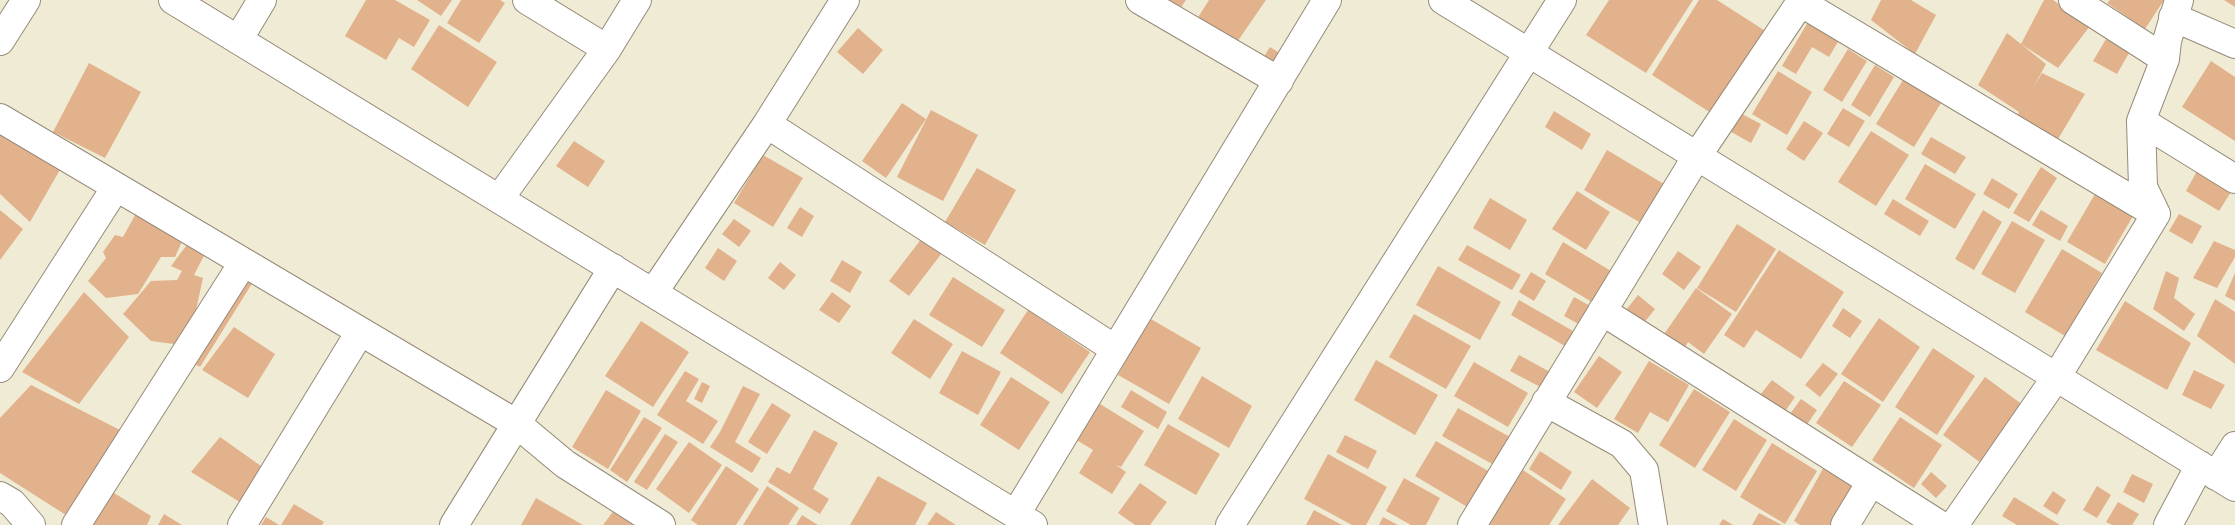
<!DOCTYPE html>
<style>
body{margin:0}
canvas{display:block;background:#f0ebd4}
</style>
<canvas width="2235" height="525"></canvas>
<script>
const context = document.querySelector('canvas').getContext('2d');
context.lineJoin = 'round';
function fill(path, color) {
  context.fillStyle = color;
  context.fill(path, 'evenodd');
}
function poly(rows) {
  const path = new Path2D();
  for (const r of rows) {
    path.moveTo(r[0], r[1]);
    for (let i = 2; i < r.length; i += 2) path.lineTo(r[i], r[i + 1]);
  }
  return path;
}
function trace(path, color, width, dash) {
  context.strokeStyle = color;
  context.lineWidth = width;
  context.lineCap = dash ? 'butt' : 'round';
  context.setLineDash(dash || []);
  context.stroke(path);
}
const building = poly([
 [366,0,395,0,430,20,414,47,399,38,386,60,345,36],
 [417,0,452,0,441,16],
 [461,0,500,0,505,3,479,43,447,23],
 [1166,0,1186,0,1180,9],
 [1209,0,1266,0,1235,45,1197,19],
 [1609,0,1693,0,1646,73,1586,35],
 [1699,0,1717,0,1767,32,1714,115,1652,75],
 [1881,0,1911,0,1936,15,1915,54,1871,20],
 [2044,0,2053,0,2090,26,2058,68,2021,44,2046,64,2032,90,2042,73,2085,94,2055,144,2017,116,2019,112,1978,85,2007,33,2021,44],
 [2110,0,2164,0,2145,29,2107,3],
 [2224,0,2235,0,2235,7],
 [1808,22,1839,40,1829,57,1812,47,1796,74,1782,66],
 [439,25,497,62,468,107,411,69],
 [858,28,883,50,863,74,837,52],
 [2106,39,2129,53,2117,74,2093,61],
 [1270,47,1286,57,1277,72,1261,61],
 [1848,49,1867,61,1842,102,1823,90],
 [2211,61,2235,77,2235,141,2182,107],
 [89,63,141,92,105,158,53,132],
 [1875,65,1894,77,1870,117,1851,105],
 [1778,71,1812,92,1787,135,1752,114],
 [1903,80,1941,103,1914,147,1876,124],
 [902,103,926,119,886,178,862,161],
 [1843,108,1865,121,1849,147,1827,134],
 [931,110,978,135,943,201,897,177],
 [1734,110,1761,124,1751,143,1724,128],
 [1554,111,1591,134,1582,150,1545,127],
 [1804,121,1823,133,1804,161,1786,149],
 [1871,131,1909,155,1876,206,1838,182],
 [0,132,65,161,30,222,0,194],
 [1931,137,1966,157,1955,174,1921,154],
 [574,141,605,161,588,187,556,166],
 [1607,150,1664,184,1641,223,1584,190],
 [763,155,803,178,773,227,734,203],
 [1925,164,1976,194,1955,229,1905,199],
 [2041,167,2057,178,2029,222,2013,213],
 [977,168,1016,190,985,245,945,222],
 [2197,171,2231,192,2219,211,2186,191],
 [1992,178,2018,194,2009,209,1983,194],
 [1577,191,1610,212,1586,250,1552,229],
 [2095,194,2133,216,2105,264,2067,242],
 [1490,198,1527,220,1510,250,1473,228],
 [1893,199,1929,221,1920,236,1884,214],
 [800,207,814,216,802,237,787,228],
 [139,208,185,235,175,257,161,257,138,294,106,298,88,281,106,258,103,252,115,235,123,237],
 [0,210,23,229,0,260],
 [1983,210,2002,222,1974,270,1955,259],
 [2041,210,2068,226,2060,241,2032,225],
 [2179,214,2202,226,2192,244,2169,231],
 [734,219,751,231,739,247,722,234],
 [2012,221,2045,240,2015,293,1981,274],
 [1737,224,1776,249,1736,312,1697,288],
 [192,238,207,250,194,275,203,278,196,310,174,344,151,341,123,314,151,281,177,280,182,271,171,266],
 [922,238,942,253,909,296,889,281],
 [2214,241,2235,250,2235,257,2217,288,2193,278],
 [1563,242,1616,274,1597,305,1545,274],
 [1467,245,1521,275,1512,290,1458,260],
 [718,248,737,261,724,281,705,268],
 [2062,249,2102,273,2065,336,2025,312],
 [1779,250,1844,292,1801,359,1756,330,1744,348,1724,335],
 [1678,251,1701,267,1684,290,1662,274],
 [842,260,862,272,850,293,830,281],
 [780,262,796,275,784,290,768,278],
 [1438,266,1501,302,1480,340,1416,305],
 [2166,271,2179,278,2174,298,2195,314,2184,331,2153,309],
 [1531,272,1546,281,1534,301,1519,292],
 [2235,273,2235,301,2225,296],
 [242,276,253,282,200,367,193,363],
 [953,277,1005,310,982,347,929,315],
 [1696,288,1732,314,1704,354,1688,342,1681,354,1660,340],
 [84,292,129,337,79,404,22,372],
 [832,292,851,306,839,323,819,310],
 [1638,295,1655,309,1643,324,1626,310],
 [1574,297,1594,308,1584,327,1564,316],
 [2215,299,2235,312,2235,364,2197,336],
 [1519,300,1573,331,1565,346,1511,315],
 [2125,301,2191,343,2167,390,2096,350],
 [1843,308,1862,321,1850,338,1832,326],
 [1028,310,1090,352,1062,394,1000,353],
 [1414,314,1471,346,1446,389,1389,357],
 [1149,318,1201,348,1169,404,1118,375],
 [1879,318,1920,347,1883,402,1841,374],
 [914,319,953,344,930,379,891,353],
 [641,321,689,352,653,407,605,376],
 [234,327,275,354,248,398,202,370],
 [1933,348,1975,376,1937,435,1895,407],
 [962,351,1001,372,978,415,939,393],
 [1519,355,1552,373,1544,389,1510,371],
 [1599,356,1622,372,1597,408,1574,392],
 [1376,360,1438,395,1415,435,1354,400],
 [1649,361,1689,385,1668,422,1650,412,1638,433,1614,419],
 [1474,362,1528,393,1508,427,1454,396],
 [1823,363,1838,374,1820,397,1805,385],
 [2194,370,2225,385,2211,409,2182,395],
 [685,371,699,379,686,401,718,421,703,444,657,415],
 [1202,376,1252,406,1229,448,1178,419],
 [1011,377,1050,402,1019,450,980,425],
 [1985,377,2023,405,1981,463,1943,435],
 [1772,380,1795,397,1784,413,1760,395],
 [1844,381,1881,405,1852,447,1816,423],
 [702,382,710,386,702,403,694,399],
 [31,385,126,433,69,517,0,473,0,418],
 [743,386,760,394,735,442,761,458,752,473,710,447,720,432],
 [1694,389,1730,412,1695,468,1659,445],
 [606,390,641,411,608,469,572,447],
 [1131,390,1167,412,1158,429,1121,407],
 [1087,396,1144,431,1121,467,1116,465,1126,472,1112,494,1079,473,1093,450,1065,433],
 [1801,399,1817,410,1806,426,1790,414],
 [772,403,791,415,767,454,748,442],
 [1458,408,1510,437,1494,465,1442,436],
 [644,417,662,428,627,482,610,470],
 [1900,417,1942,445,1914,488,1872,460],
 [1734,419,1767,440,1736,491,1702,470],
 [1168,424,1220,454,1196,495,1144,465],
 [814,430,838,443,813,489,829,499,820,514,768,482,777,467,790,474],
 [665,434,678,442,647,490,634,482],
 [1345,435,1377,451,1368,469,1336,452],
 [220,437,261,466,243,504,191,472],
 [1436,441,1490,472,1469,508,1415,476],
 [689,442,722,465,689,513,656,489],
 [1772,443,1817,471,1785,524,1740,497],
 [1540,451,1572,472,1561,490,1529,469],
 [1328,454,1387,487,1366,525,1352,525,1304,499],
 [1825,465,1860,484,1837,525,1800,525,1794,521],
 [726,466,759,489,736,525,698,525,691,520],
 [1523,470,1566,499,1549,525,1486,525],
 [1931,472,1947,486,1936,498,1921,484],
 [2132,474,2153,484,2144,503,2123,492],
 [878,476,927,503,915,525,850,525],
 [1404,478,1440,498,1426,525,1411,525,1386,511],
 [1592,479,1630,508,1618,525,1558,525],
 [1140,483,1167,502,1150,525,1135,525,1118,513],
 [767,486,799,508,788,525,743,525],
 [2097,486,2111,495,2097,518,2083,510],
 [106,488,151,516,147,525,84,525],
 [2053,491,2066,500,2057,515,2043,506],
 [2014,497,2060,525,2017,525,2002,516],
 [536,498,583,525,521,525],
 [2118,502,2139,514,2132,525,2112,525,2106,522],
 [294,504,324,522,322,525,281,525],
 [615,509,634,523,633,525,603,525],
 [1314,510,1342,525,1306,525],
 [936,512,956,525,927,525],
 [1759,513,1782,525,1752,525],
 [164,514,182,525,158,525],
 [802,515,818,525,796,525],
 [266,517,279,525,261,525],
 [1383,517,1398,525,1379,525],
 [1723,519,1733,525,1719,525]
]);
const minor = poly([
 [173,0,1033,525],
 [527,0,607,49],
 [1140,0,1279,81],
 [1443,0,2235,487],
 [2073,0,2165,59],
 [1800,2,2156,214],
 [2173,17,2235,44],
 [238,40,262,0],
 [0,41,26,0],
 [0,118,517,424,565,464,661,525],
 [2141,121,2235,179],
 [767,124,1115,349],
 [499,199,607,49,637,0],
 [653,293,767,124,845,0],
 [1602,311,1940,525],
 [0,368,116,187],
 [1546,402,1622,444,1644,470,1653,525],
 [2216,476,2235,446],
 [0,496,12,503,31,525],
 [1016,514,1327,0],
 [76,525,243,263],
 [242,525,360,332],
 [454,525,613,268],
 [1230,525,1562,0],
 [1472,525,1697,156,1802,0],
 [1845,525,1871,482],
 [1954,525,2057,376,2156,214,2143,187,2141,121,2165,59,2167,41,2179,0],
 [2168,525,2200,465]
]);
fill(building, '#e2b28d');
trace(minor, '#968a79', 30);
trace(minor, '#fff', 28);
</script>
